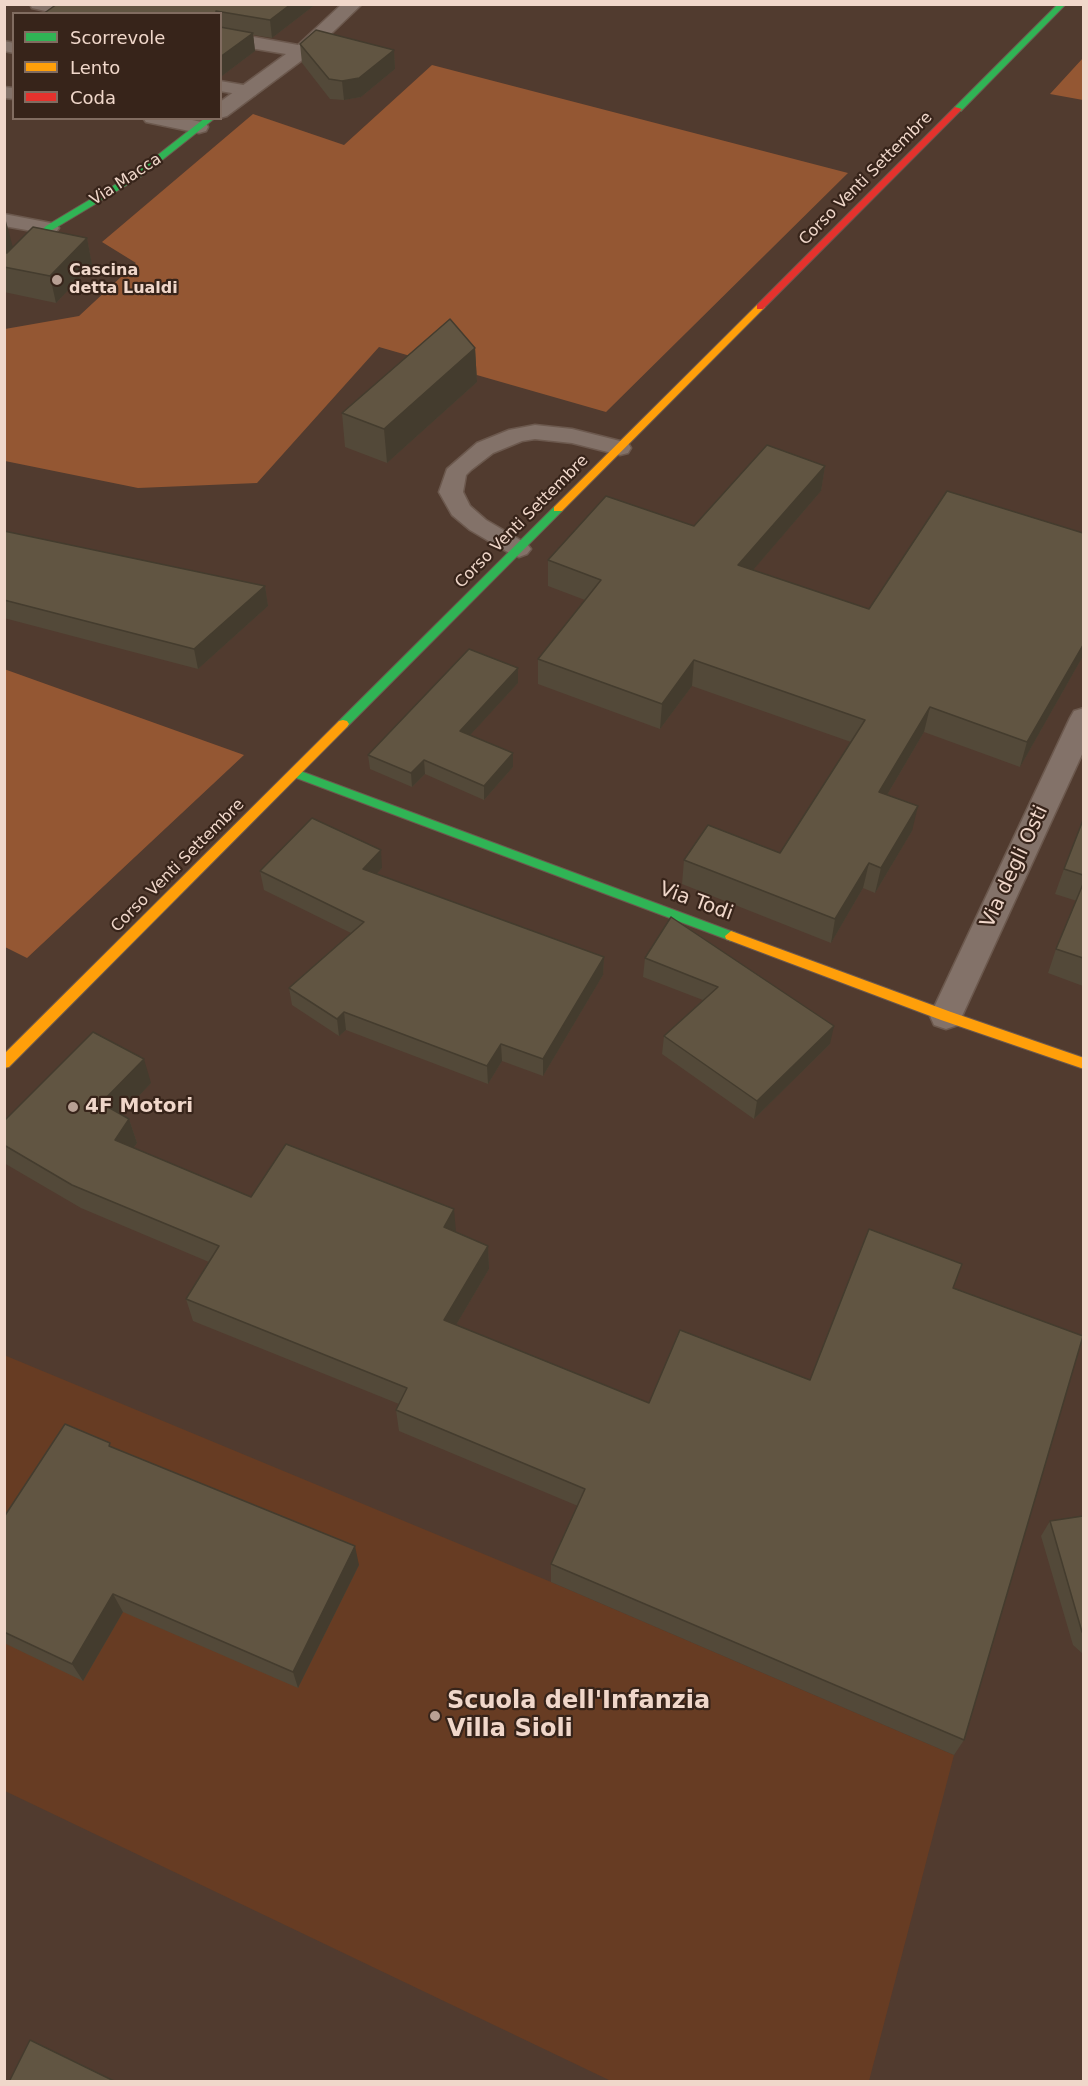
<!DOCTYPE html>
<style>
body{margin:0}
#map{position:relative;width:1088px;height:2086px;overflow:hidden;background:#513b2f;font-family:"DejaVu Sans",sans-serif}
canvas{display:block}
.frame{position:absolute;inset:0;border:6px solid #f0d7ca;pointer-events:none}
.legend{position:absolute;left:12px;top:12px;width:210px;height:108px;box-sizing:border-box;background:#37241a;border:2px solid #816c60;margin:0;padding:8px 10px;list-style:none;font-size:18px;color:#f0d7ca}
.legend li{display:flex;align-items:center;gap:12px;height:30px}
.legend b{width:30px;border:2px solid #816c60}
</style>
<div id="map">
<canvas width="1088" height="2086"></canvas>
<div class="frame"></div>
<ul class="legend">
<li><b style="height:8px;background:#30b455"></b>Scorrevole</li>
<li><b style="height:8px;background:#ff9f0a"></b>Lento</li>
<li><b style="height:8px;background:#e5322d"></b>Coda</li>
</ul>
</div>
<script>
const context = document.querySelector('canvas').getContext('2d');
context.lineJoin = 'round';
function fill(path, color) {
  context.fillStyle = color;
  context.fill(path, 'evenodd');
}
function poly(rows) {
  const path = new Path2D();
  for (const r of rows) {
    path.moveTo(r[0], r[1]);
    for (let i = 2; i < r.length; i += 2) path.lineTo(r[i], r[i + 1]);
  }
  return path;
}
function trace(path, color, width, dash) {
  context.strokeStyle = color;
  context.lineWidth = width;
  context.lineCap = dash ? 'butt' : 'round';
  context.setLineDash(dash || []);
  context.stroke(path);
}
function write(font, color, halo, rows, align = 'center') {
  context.font = font + ' "DejaVu Sans",sans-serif';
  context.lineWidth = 4.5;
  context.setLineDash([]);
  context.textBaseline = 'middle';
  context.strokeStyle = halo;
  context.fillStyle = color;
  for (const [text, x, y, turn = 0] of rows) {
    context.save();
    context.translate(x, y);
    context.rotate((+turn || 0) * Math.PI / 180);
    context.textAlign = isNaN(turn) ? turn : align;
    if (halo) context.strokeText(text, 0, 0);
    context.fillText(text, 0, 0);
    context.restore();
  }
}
const built = poly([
 [4,1355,551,1582,954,1755,869,2081,611,2081,5,1791]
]);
const green = poly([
 [1083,58,1083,100,1050,94],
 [432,65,848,173,606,412,379,347,257,483,138,488,5,461,5,329,79,316,136,263,102,242,253,114,344,145],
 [4,669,244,755,27,958,5,947]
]);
const lane = poly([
 [4,41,14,43,14,53,4,51,4,41],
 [220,81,255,87,258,91,255,95,249,96,220,91,220,81],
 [4,87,14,88,14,99,4,98,4,87],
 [143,118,183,118,206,123,208,127,206,131,199,133,146,122,143,118],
 [4,214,56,224,59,228,56,232,49,234,4,226,4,214],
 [535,425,572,429,628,443,631,448,628,453,620,455,572,443,535,439,522,441,493,453,471,470,466,475,463,492,470,506,486,520,527,544,531,549,527,554,519,557,511,554,470,530,452,515,439,492,447,469,477,443,509,430,535,425]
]);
const street = poly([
 [30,4,70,4,97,10,99,14,59,14,32,8,30,4],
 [342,4,362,4,309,55,227,116,220,118,220,102,286,54,220,43,220,31,298,45,342,4],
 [1084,708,1084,750,962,1016,958,1025,946,1029,934,1025,930,1016,1070,718,1074,711,1084,708]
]);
const fast = poly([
 [1058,4,1066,4,961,111,955,111,955,107,1058,4],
 [205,118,215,118,142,176,52,230,4,276,4,267,46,226,136,172,205,118],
 [558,506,562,507,562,511,347,727,339,727,337,724,339,721,554,507,558,506],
 [295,769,736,933,737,936,731,941,726,939,291,776,289,773,291,770,295,769]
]);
const slow = poly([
 [757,305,765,307,562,511,554,511,554,507,757,305],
 [343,720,347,721,349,724,347,727,9,1067,4,1068,4,1054,339,721,343,720],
 [731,931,951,1012,1084,1058,1084,1069,941,1020,726,939,725,936,731,931]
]);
const jam = poly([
 [955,107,962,109,763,309,757,309,757,305,955,107]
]);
const wall = poly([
 [316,4,272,38,253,35,255,51,222,76,220,76,220,14,43,14],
 [300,44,394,50,395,69,361,97,344,100,330,99,302,63],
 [4,221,12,247,87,238,92,265,56,303,4,292],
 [475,348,477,382,387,463,345,447,342,413],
 [825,466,821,491,753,570,869,609,1083,656,1020,767,924,732,887,795,912,831,875,893,863,888,831,943,682,884,684,860,780,853,851,742,692,686,660,729,538,684,538,659,585,600,548,586,548,560,694,526],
 [4,531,265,586,268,606,198,669,4,618],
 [518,668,518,683,470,735,513,753,513,767,484,800,425,774,412,787,370,769,368,755],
 [1083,820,1083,986,1048,973,1056,949,1077,901,1055,894,1064,869],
 [382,868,377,874,604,957,603,975,543,1076,502,1061,488,1084,346,1030,339,1036,292,1005,289,988,351,933,264,890,260,871],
 [671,917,830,1044,754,1119,662,1054,664,1036,703,1000,643,977,645,958],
 [151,1083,121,1115,129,1119,137,1143,134,1148,251,1197,456,1232,488,1246,489,1269,456,1325,649,1403,810,1380,953,1288,964,1740,954,1755,551,1582,551,1564,578,1506,399,1431,396,1410,399,1404,193,1321,186,1299,209,1262,81,1208,4,1163,4,1121],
 [112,1447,359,1565,298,1688,123,1612,83,1681,4,1643,4,1517],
 [1083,1516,1083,1654,1073,1645,1041,1536,1050,1521]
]);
const shadedWall = poly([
 [291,4,316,4,272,38,270,20],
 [253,33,255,51,222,76,220,57],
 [394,50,395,69,361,97,344,100,342,81],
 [6,221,13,248,4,257,4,223],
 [87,238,92,265,56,303,50,276],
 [475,348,477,382,387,463,384,429],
 [825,466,821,491,736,590,738,565],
 [265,586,268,606,198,669,194,649],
 [1083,645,1083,656,1020,767,1027,742],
 [694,660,692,686,660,729,662,704],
 [518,668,518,683,461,745,460,731],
 [930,707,924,732,874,817,879,792],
 [513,753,513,767,484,800,484,786],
 [424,760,425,774,412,787,411,773],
 [918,806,912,831,875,893,881,868],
 [381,850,382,868,365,887,363,869],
 [869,863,863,888,831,943,835,919],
 [604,957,603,975,543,1076,543,1059],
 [344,1012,346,1030,339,1036,337,1019],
 [834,1026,830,1044,754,1119,757,1101],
 [501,1044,502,1061,488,1084,487,1066],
 [144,1059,151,1083,109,1128,101,1103],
 [129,1119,137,1143,123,1164,115,1140],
 [454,1209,456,1232,444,1227],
 [488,1246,489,1269,446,1342,444,1320],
 [355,1546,359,1565,298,1688,293,1672],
 [113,1594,123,1612,83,1681,72,1664]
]);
const building = poly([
 [57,4,291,4,270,20,216,11,216,14,43,14,57,4],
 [220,27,253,33,220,57,220,27],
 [316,30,394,50,359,78,342,81,329,79,300,44,316,30],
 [33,227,87,238,50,276,4,267,4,253,7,253,33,227],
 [450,319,475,348,384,429,342,413,450,319],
 [767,445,825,466,738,565,869,609,947,491,1083,533,1083,645,1027,742,930,707,879,792,918,806,881,868,869,863,835,919,684,860,708,825,780,853,865,720,694,660,662,704,538,659,601,580,548,560,606,496,694,526,767,445],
 [4,531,265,586,194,649,4,600,4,531],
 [469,649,518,668,460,731,513,753,484,786,424,760,411,773,368,755,469,649],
 [312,818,381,850,363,869,604,957,543,1059,501,1044,487,1066,344,1012,337,1019,289,988,364,922,260,871,312,818],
 [1083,820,1083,875,1064,869,1083,820],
 [1083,884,1083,958,1056,949,1083,884],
 [671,917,834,1026,757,1101,664,1036,718,987,645,958,671,917],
 [93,1032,144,1059,101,1103,129,1119,115,1140,251,1197,286,1144,454,1209,444,1227,488,1246,444,1320,649,1403,680,1330,810,1380,869,1229,962,1264,953,1288,1083,1336,964,1740,551,1564,585,1489,396,1410,407,1388,186,1299,219,1246,72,1185,4,1145,4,1121,93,1032],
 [65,1424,110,1443,109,1446,355,1546,293,1672,113,1594,72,1664,4,1632,4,1517,65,1424],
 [1083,1516,1083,1633,1082,1632,1050,1521,1083,1516],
 [30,2040,116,2082,9,2082,30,2040]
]);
const markers = [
 [57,280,6,"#b8a094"],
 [73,1107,6,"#b8a094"],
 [435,1716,6,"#b8a094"]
];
const farStreetnames = [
 ["Corso Venti Settembre",866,179,-45],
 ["Via Macca",126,180,-33],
 ["Corso Venti Settembre",522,522,-45],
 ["Corso Venti Settembre",178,866,-45]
];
const farPoinames = [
 ["Cascina",69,271],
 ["detta Lualdi",69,289]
];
const streetNames = [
 ["Via degli Osti",1015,867,-65],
 ["Via Todi",696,902,20]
];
const poiNames = [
 ["4F Motori",85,1107]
];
const nearPoinames = [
 ["Scuola dell'Infanzia",447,1702],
 ["Villa Sioli",447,1730]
];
fill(built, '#673c23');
fill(green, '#945733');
trace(lane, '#6c594e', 3);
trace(street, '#6c594e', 3);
trace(fast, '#6c594e', 2);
trace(slow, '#6c594e', 2);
trace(jam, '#6c594e', 2);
fill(lane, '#837269');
fill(street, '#837269');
fill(fast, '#30b455');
fill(slow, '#ff9f0a');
fill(jam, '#e5322d');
fill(wall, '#534939');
fill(shadedWall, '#443c2e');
fill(building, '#615542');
trace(building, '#443c2e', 1.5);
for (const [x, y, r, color] of markers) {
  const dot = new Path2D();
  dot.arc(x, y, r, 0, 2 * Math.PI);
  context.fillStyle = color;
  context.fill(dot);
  trace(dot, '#37241a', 2);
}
write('16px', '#f0d7ca', '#37241a', farStreetnames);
write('bold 16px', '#f0d7ca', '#37241a', farPoinames, 'left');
write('20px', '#f0d7ca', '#37241a', streetNames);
write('bold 20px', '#f0d7ca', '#37241a', poiNames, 'left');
write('bold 24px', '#f0d7ca', '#37241a', nearPoinames, 'left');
</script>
